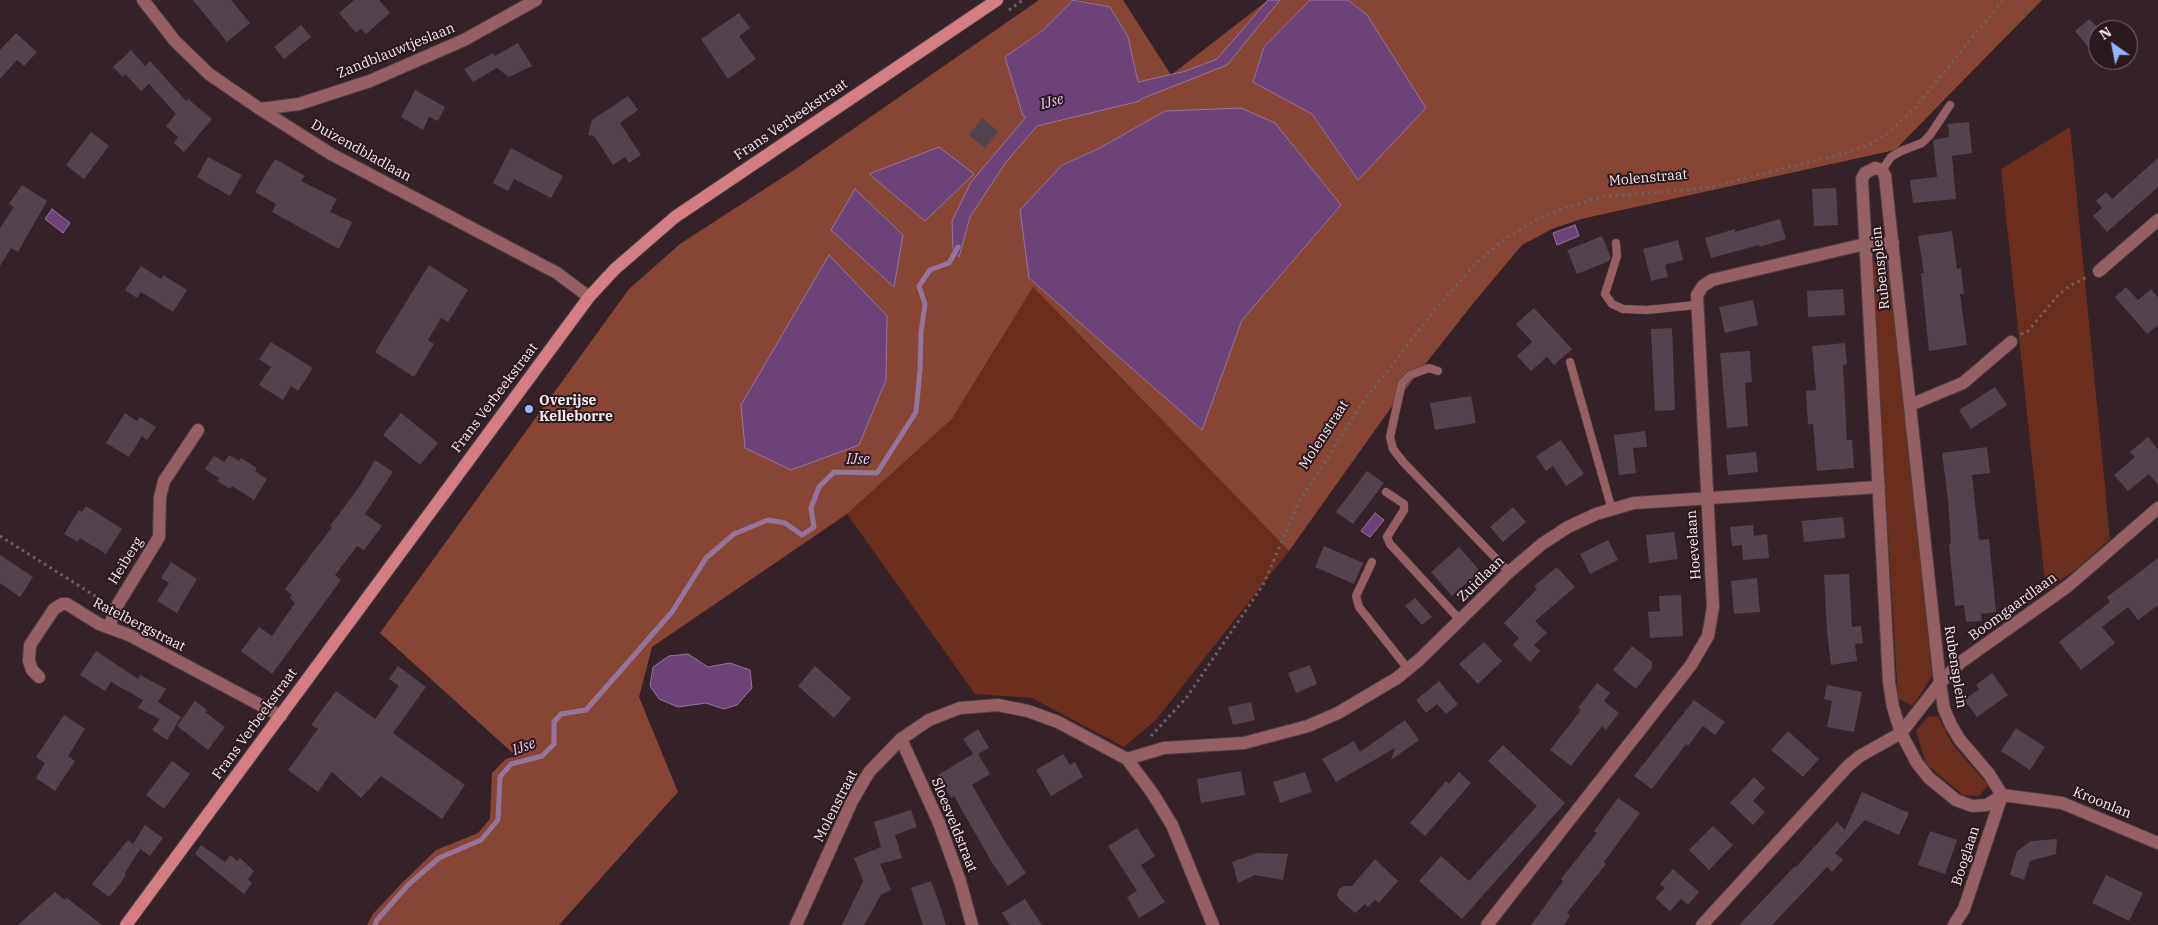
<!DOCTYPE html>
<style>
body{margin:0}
#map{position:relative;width:2158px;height:925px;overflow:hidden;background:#342228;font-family:"IBM Plex Serif",serif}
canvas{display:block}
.north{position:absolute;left:2088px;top:20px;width:50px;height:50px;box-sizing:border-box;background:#2a191f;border:1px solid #7c6d72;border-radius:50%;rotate:327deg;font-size:14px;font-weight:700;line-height:20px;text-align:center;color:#f7eaee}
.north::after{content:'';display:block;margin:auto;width:18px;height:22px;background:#93b7fd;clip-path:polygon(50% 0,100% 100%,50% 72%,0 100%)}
</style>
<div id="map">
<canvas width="2158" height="925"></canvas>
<div class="north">N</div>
</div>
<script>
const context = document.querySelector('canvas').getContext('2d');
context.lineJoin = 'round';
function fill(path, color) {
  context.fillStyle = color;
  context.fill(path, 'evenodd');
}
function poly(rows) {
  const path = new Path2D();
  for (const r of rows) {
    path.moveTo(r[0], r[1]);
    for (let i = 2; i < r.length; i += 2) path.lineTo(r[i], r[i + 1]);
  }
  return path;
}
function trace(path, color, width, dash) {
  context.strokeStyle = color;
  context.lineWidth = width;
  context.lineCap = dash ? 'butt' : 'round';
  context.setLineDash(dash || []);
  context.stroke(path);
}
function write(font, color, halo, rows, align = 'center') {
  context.font = font + ' "IBM Plex Serif",serif';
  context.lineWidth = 4;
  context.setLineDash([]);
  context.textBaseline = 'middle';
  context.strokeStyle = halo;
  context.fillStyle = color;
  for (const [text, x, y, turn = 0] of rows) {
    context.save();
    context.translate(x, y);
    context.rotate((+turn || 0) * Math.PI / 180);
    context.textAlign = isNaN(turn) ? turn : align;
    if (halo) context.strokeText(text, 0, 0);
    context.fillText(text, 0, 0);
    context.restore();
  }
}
const green = poly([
 [2070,127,2110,539,2079,567,2046,591,2001,169],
 [1889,257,1932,676,1913,706,1898,699,1872,263],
 [1033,287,1289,551,1155,721,1124,747,1032,698,975,694,847,514,952,419],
 [1938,716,1953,745,1988,785,1979,796,1963,795,1926,764,1916,731,1927,717]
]);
const forest = poly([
 [1039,0,1073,0,1042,31,1005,57,1140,91,1128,37,1110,7,1078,0,1123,0,1171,75,1268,0,1310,0,1264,47,1253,81,1312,114,1358,180,1367,15,1348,0,2042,0,1895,150,1581,219,1552,229,1522,245,1475,301,1390,409,1289,551,1033,287,952,419,847,514,652,647,639,697,678,792,559,925,367,925,373,914,402,883,436,850,478,833,490,819,492,773,506,759,516,756,380,633,629,289,680,244,794,170],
 [1098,149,1341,205,1242,320,1202,429,1061,165],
 [886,380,859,444,791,470]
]);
const water = poly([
 [1073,0,1110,7,1128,37,1138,82,1186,71,1217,59,1268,0,1280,0,1227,65,1141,99,1140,101,1037,126,1006,162,970,217,959,257,953,248,952,221,971,182,1026,117,1023,116,1005,57,1042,31,1073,0],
 [1310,0,1348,0,1367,15,1426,108,1358,180,1312,114,1253,82,1264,47,1310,0],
 [1241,108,1275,123,1341,205,1242,320,1202,430,1029,278,1020,210,1062,165,1098,149,1165,111,1241,108],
 [939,147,974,174,925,221,869,174,939,147],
 [855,189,903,235,894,287,831,230,855,189],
 [52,209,70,223,63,233,45,219,52,209],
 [1575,225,1579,236,1557,245,1553,233,1575,225],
 [829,255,887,316,886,380,859,445,791,470,745,448,741,405,829,255],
 [1375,513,1384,520,1370,537,1361,531,1375,513],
 [688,654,708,667,730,663,750,670,752,688,737,705,724,709,706,703,678,707,659,699,650,686,653,667,669,656,688,654]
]);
const stream = poly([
 [375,925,377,920,408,885,439,858,481,840,498,820,500,777,511,764,542,756,554,744,554,722,561,714,586,710,672,612,706,558,734,534,768,520,785,523,802,535,814,527,811,508,819,487,834,472,877,473,916,412,920,370,921,333,925,304,919,286,930,270,949,263,958,247]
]);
const building = poly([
 [193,0,231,0,250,23,227,42],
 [354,0,379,0,390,13,366,34,361,29,356,33,339,13],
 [739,13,750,28,739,36,756,59,728,79,701,39],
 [2089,19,2098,28,2098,59,2075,31],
 [301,25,311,37,284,59,274,47],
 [16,33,37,52,24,66,17,60,0,79,0,50],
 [518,43,532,66,509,77,497,68,473,82,464,69,493,53,495,56],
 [131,50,145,66,150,61,186,101,188,99,212,119,184,152,174,143,178,137,166,126,176,114,149,84,141,91,125,74,123,77,113,67],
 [415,90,445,107,438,121,429,117,423,130,401,117],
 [628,96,638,110,620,123,641,155,629,163,625,157,613,165,594,136,588,135,592,120],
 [982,118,998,131,985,148,969,135],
 [1969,122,1972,153,1952,156,1956,199,1913,203,1910,180,1937,177,1933,140,1949,137,1948,124],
 [91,132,109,146,84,179,66,165],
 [511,148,563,176,551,198,514,179,508,191,493,183],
 [208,157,242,175,230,196,197,177],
 [2158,158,2158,187,2107,232,2093,216,2102,208,2096,201,2106,192,2112,199],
 [275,159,305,176,301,181,337,199,330,212,352,222,339,249,272,212,276,204,255,192],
 [22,185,47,201,18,252,11,248,0,266,0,228,14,207,9,204],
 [1836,188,1838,225,1814,226,1812,189],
 [1780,219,1786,239,1759,247,1759,245,1711,258,1705,238,1735,229,1735,232],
 [1952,231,1957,269,1961,268,1964,294,1960,294,1967,345,1929,351,1921,273,1924,273,1918,236],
 [1602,236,1611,258,1609,261,1577,274,1567,250],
 [1678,240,1683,260,1665,265,1668,277,1651,281,1643,249],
 [429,265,468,290,448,322,441,318,428,340,434,344,414,377,375,352],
 [141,266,161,279,163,275,187,290,173,312,141,292,137,298,125,290],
 [2126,287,2138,300,2151,289,2158,297,2158,325,2147,334,2115,297],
 [1843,289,1845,315,1808,317,1807,291],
 [1753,300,1758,325,1725,333,1719,307],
 [1534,308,1572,349,1554,365,1547,357,1531,371,1517,356,1532,342,1516,324],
 [1672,328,1675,410,1655,411,1651,329],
 [271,342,313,368,298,391,291,386,283,400,259,385,271,367,259,359],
 [1845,343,1847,364,1843,365,1847,440,1852,440,1854,468,1817,471,1813,424,1808,424,1806,391,1816,390,1812,346],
 [1750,351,1752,382,1745,383,1748,426,1727,428,1720,353],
 [1995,387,2007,405,1971,429,1959,410],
 [1471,396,1476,423,1435,430,1430,403],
 [125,413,137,421,140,417,156,427,147,440,142,436,129,457,106,443],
 [401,413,438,443,420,465,383,435],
 [1645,431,1647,447,1633,448,1636,473,1619,475,1614,435],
 [2148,437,2158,449,2158,485,2149,474,2128,491,2114,475,2135,457,2130,452],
 [1561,440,1584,474,1566,486,1553,466,1546,471,1536,456],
 [1987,447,1990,473,1972,475,1979,540,1989,539,1996,612,1981,614,1982,621,1966,622,1964,605,1955,606,1949,544,1951,543,1948,500,1942,453],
 [1756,452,1758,472,1728,475,1726,455],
 [229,455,239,461,241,458,257,468,255,471,267,479,254,500,232,486,230,489,217,481,219,478,205,469,214,456,224,462],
 [375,460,393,472,365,514,382,526,364,550,357,546,335,575,341,580,272,674,241,651,259,627,272,636,295,603,290,598,292,595,285,589,332,527,330,526,359,487],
 [1367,471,1384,483,1353,524,1336,512],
 [86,506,122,529,106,554,80,538,78,542,64,534,79,510,82,512],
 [1513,507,1526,522,1503,542,1490,527],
 [1843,517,1845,538,1804,542,1802,521],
 [1753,525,1754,536,1767,534,1769,558,1743,560,1742,545,1732,546,1730,527],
 [1674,532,1678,559,1649,563,1646,535],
 [1608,540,1618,560,1590,574,1580,554],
 [1324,546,1363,563,1354,584,1315,567],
 [1459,547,1480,571,1452,596,1431,572],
 [0,555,33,577,20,597,0,583],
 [2158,558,2158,605,2138,620,2128,607,2102,627,2115,643,2081,670,2059,642,2110,602,2107,597],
 [171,562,197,579,177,613,157,601,169,583,161,578],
 [1557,567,1575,587,1535,621,1547,633,1534,645,1540,651,1530,662,1513,645,1519,638,1504,623,1537,589,1534,586],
 [1849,574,1852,627,1861,626,1863,643,1855,644,1857,661,1831,665,1827,631,1824,575],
 [1757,578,1760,612,1734,614,1731,581],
 [1681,595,1683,636,1650,638,1648,612,1660,611,1659,596],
 [1415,598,1432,617,1422,625,1405,606],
 [1484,642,1502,661,1478,684,1459,664],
 [1632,646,1652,662,1652,668,1636,689,1613,670],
 [96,651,138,679,140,675,166,689,158,702,181,717,167,740,152,730,160,719,138,708,143,700,111,682,105,691,80,675],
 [1310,665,1317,684,1296,693,1288,673],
 [398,666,426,687,393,733,465,785,442,819,381,776,361,798,332,772,318,792,288,770,318,729,311,725,336,691,375,719,399,686,389,679],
 [815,666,851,698,834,718,798,686],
 [1992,673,2008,695,1977,717,1964,700,1979,689,1976,685],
 [1439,681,1458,704,1446,714,1437,704,1426,713,1416,700],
 [1597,683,1610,693,1604,701,1619,713,1606,730,1602,726,1571,766,1550,750,1581,710,1578,708],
 [1827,685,1862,692,1854,732,1827,727,1832,701,1824,699],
 [1694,700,1725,722,1715,735,1703,726,1688,746,1686,744,1652,789,1634,776],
 [195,701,207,710,205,712,225,727,208,750,177,726],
 [1251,702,1255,720,1233,725,1228,707],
 [64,715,85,729,68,756,75,761,55,791,36,778,45,763,36,757],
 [1405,720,1419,740,1391,760,1395,748,1336,782,1322,759,1354,741,1360,752],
 [2016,728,2045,747,2030,770,2001,751],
 [978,729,989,748,978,754,990,774,972,785,1002,837,1026,873,1008,886,991,861,954,796,951,798,938,775,973,754,963,739],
 [1788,731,1819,759,1803,777,1771,750],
 [1503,745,1565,803,1462,919,1419,881,1441,856,1469,881,1537,806,1488,761],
 [1063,754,1070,765,1075,762,1083,777,1051,796,1036,770],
 [172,761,190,774,164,809,146,795],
 [1241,771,1245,795,1201,803,1197,779],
 [1305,772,1312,792,1280,803,1273,782],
 [1459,772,1471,783,1425,836,1410,823,1446,781,1449,784],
 [1754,777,1765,788,1753,801,1765,812,1753,825,1730,803],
 [1862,792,1909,813,1899,835,1865,820,1835,853,1843,860,1832,872,1827,867,1772,925,1739,925,1795,866,1796,867,1837,822,1845,830],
 [1618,798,1640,813,1604,862,1606,864,1567,913,1570,916,1564,925,1531,925,1563,881,1561,879,1597,833,1594,831],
 [911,810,917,827,895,835,902,858,880,864,891,890,881,895,864,925,842,925,863,881,854,858,881,847,874,822],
 [145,825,163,838,150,856,133,844],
 [1713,826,1733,845,1709,870,1689,850],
 [1137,828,1155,856,1141,865,1165,902,1139,918,1127,897,1137,891,1108,846],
 [1930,831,1957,840,1945,874,1918,865],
 [2057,839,2056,854,2030,861,2024,880,2010,875,2017,851,2031,841],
 [128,840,140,849,125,873,126,874,120,884,109,897,92,884],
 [201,845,225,862,230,855,237,861,240,858,254,871,248,879,252,883,244,894,195,854],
 [1257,853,1288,854,1283,880,1255,875,1238,883,1232,862],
 [1375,859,1398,881,1379,903,1375,900,1368,907,1365,904,1355,913,1339,899,1337,895,1339,889,1344,886,1352,886],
 [1673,869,1699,892,1688,905,1681,899,1670,911,1655,898,1665,888,1660,884],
 [2106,875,2143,893,2129,921,2092,903],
 [931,881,937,897,946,925,923,925,911,888],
 [55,892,65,900,67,898,102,925,18,925],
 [1025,899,1042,925,1010,925,1002,913]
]);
const path = poly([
 [1009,10,1023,0],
 [2021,334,2028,331,2059,294,2071,285,2087,277],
 [0,536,100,599,96,606],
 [1151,736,1187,697,1263,585,1298,504,1363,402,1438,306,1479,260,1502,241,1533,222,1563,208,1602,197,1706,188,1849,152,1871,144,1887,134,1915,108,2003,0]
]);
const service = poly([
 [1882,170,1891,157,1901,151,1922,143,1930,135,1950,105],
 [1616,243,1617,256,1605,294,1612,304,1623,309,1647,310,1696,305],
 [1570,362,1612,510],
 [1438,371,1429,368,1410,375,1402,383,1390,437,1393,449,1404,463,1509,572],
 [1386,492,1404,504,1404,510,1387,537,1390,544,1460,620],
 [1372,562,1356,596,1359,607,1408,669]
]);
const minor = poly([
 [143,0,175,41,209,74,260,109,331,154,557,273,589,297],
 [260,109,299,104,370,81,464,40,536,0],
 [1875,168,1882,170,1885,176,1940,683,1944,709,1951,725,1960,740,1989,774,2002,795,1987,805,1972,806,1956,800,1929,778,1917,763,1901,733,1893,707,1889,682,1862,179,1865,173,1875,168],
 [2099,271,2158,220],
 [1910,405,1963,383,2011,342],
 [109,627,118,604,159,537,160,497,164,481,198,430],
 [39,677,32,670,29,661,30,645,54,609,62,604,67,604,99,624,129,635,281,716],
 [901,739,939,823,960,881,972,925],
 [1127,759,1164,748,1244,743,1308,726,1338,713,1397,678,1419,660,1509,572,1542,544,1568,527,1596,514,1634,503,1879,487],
 [2002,795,2062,803,2158,843],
 [796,925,852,801,869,772,901,739,929,720,960,708,998,705,1028,711,1058,722,1127,759,1153,794,1172,825,1213,925],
 [1487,925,1691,665,1708,636,1713,607,1697,295,1703,286,1712,280,1865,244,1893,243],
 [1702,925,1848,766,1860,756,1901,733,1940,683,1961,662,2068,586,2158,508],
 [1954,925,1964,909,2002,795]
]);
const secondary = poly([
 [126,925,589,297,615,269,675,217,997,0]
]);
const markers = [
 [529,409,5,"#93b7fd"]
];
const streetNames = [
 ["Zandblauwtjeslaan",396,51,-22],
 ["Frans Verbeekstraat",791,120,-34],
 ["Duizendbladlaan",361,151,29],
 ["Molenstraat",1648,178,-5],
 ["Rubensplein",1881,268,-96],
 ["Frans Verbeekstraat",495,398,-53],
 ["Molenstraat",1324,435,-57],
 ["Hoevelaan",1694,545,-94],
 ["Heiberg",126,561,-58],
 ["Zuidlaan",1481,579,-44],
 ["Boomgaardlaan",2013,607,-36],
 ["Ratelbergstraat",139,625,27],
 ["Rubensplein",1955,667,81],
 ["Frans Verbeekstraat",255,724,-54],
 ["Kroonlan",2102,803,22],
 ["Molenstraat",836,806,-63],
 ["Sloesveldstraat",954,825,68],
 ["Booglaan",1966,856,-72]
];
const poiNames = [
 ["Overijse",539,401],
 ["Kelleborre",539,417]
];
const waterNames = [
 ["IJse",1052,102,-15],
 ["IJse",858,460],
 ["IJse",524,747,-21]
];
fill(green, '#6b2d1e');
fill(forest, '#874535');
fill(water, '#6c4376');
trace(water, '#96759a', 1);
trace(stream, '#96759a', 5);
fill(building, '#53434e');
trace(service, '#4f3e44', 9);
trace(minor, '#4f3e44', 14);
trace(secondary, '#4f3e44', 14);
trace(path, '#706065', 3, [2.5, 4]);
trace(service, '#956063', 8);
trace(minor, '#956063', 12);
trace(secondary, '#d37e84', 12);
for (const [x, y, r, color] of markers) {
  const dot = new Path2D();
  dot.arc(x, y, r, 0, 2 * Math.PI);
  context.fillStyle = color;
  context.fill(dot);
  trace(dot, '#2a191f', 2);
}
write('14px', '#f7eaee', '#2a191f', streetNames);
write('bold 14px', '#f7eaee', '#2a191f', poiNames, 'left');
write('italic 15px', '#edc8f7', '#2a191f', waterNames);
</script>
